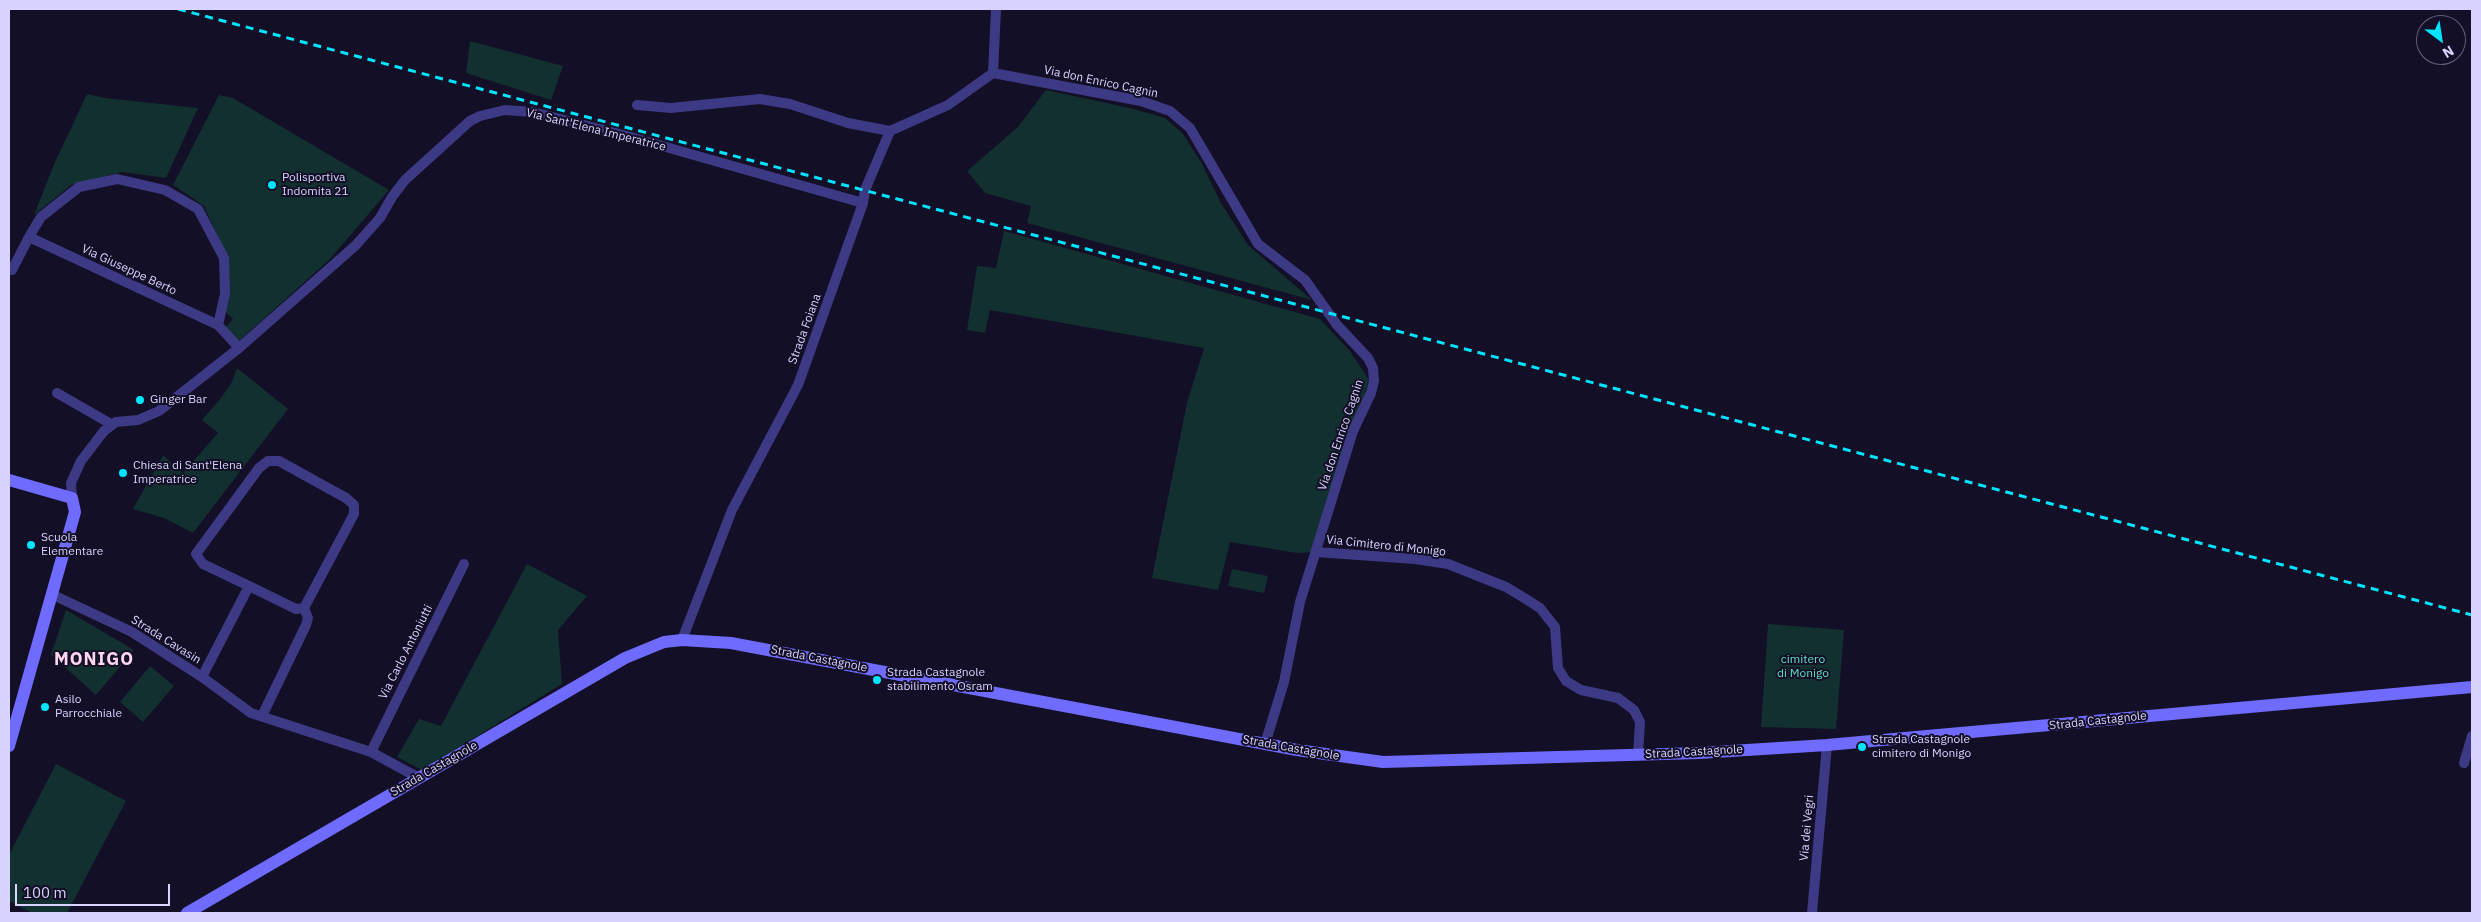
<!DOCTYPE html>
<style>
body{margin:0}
#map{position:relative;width:2481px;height:922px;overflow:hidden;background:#130f26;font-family:"IBM Plex Sans",sans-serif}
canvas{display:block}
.frame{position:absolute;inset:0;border:10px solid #d9d4ff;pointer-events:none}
.north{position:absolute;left:2416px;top:15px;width:50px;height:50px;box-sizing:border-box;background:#130f26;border:1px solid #625e7d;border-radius:50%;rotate:149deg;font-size:14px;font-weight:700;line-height:20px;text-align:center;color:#d9d4ff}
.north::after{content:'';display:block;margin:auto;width:18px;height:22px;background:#00e5ff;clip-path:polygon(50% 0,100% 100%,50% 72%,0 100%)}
.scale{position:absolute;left:15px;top:884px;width:155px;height:22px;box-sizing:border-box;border:2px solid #d9d4ff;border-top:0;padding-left:6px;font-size:15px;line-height:18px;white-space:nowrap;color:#d9d4ff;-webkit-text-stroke:4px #130f26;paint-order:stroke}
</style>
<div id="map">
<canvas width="2481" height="922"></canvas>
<div class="frame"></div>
<div class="north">N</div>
<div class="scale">100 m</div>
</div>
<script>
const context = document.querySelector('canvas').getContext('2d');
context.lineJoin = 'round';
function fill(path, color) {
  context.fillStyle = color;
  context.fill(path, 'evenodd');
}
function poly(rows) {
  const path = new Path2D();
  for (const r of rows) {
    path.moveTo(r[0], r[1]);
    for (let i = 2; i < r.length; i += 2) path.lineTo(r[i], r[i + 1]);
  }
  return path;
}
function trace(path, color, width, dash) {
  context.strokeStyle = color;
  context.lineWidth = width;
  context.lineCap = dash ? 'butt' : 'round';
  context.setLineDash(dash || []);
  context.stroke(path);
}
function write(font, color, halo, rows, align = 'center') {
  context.font = font + ' "IBM Plex Sans",sans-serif';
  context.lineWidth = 4;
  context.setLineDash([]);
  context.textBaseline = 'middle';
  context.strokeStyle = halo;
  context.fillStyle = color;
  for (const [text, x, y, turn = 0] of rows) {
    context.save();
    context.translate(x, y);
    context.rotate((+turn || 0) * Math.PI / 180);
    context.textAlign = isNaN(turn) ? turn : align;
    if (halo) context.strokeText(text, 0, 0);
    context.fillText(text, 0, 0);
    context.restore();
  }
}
const green = poly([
 [470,41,563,66,551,100,466,73],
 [1046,90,1134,109,1165,118,1183,134,1201,162,1221,203,1248,245,1312,300,1027,223,1031,206,985,193,967,171,1018,127],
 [87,94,105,98,198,108,166,178,122,172,71,185,34,215,55,162],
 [219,95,233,98,389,190,330,259,239,341,225,328,233,319,225,311,227,257,204,206,173,185],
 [1004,231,1320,319,1350,351,1369,380,1316,552,1297,553,1230,542,1218,590,1152,578,1187,403,1204,348,990,310,985,333,967,330,977,266,996,268],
 [237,368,288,409,193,533,164,518,133,509,163,455,183,473,218,433,202,420,221,398,232,382],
 [527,564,587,596,558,630,562,684,422,770,397,757,419,719,441,726],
 [1232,569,1268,576,1264,593,1228,586],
 [66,610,134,650,96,695,51,655],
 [1768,624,1844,630,1836,729,1761,727],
 [150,666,174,686,143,722,120,702],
 [56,764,126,801,67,913,32,913,9,901,9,855]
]);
const street = poly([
 [993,73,1141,101,1170,111,1190,128,1258,244,1305,280,1337,325,1368,358,1373,368,1374,381,1371,393,1353,431,1300,602,1284,682,1265,744],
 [993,73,996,9],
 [637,105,671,108,760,99,790,104,848,123,890,131],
 [29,237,41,217,79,187,117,179,165,190,198,209,224,258,225,294,218,325],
 [12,270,29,237,218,325,239,348],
 [57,393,111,424],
 [72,498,71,483,81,461,104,431,116,422,138,420,159,411,239,348,355,246,380,218,392,197,405,180,470,121,480,116,505,110,533,112,627,136,863,203],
 [1316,552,1415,559,1448,564,1506,587,1526,599,1540,608,1555,627,1558,668,1566,681,1581,690,1618,698,1634,710,1640,722,1638,755],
 [51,594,132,632,202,677,251,713,371,752,419,778],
 [682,640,732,510,798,385,863,203,865,190,890,131,948,105,993,73],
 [202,677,249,586,296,609,304,608,354,514,354,505,346,498,279,461,268,461,259,468,196,554,203,564,249,586],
 [262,716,306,625,308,618,304,608],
 [371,752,464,564],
 [2464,763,2472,736],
 [1812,913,1827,745]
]);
const secondary = poly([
 [9,480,72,498,75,512,9,746],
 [187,913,625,658,664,642,682,640,731,643,1297,750,1383,762,1699,753,1827,745,2472,687]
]);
const rail = poly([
 [178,9,2472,615]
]);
const markers = [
 [272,185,5,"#00e5ff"],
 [140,400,5,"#00e5ff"],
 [123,473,5,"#00e5ff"],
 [31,545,5,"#00e5ff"],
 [877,680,5,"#00e5ff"],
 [45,707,5,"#00e5ff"],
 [1862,747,5,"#00e5ff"]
];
const streetNames = [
 ["Via don Enrico Cagnin",1101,82,12],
 ["Via Sant'Elena Imperatrice",596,130,14],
 ["Via Giuseppe Berto",129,270,25],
 ["Strada Foiana",805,329,-70],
 ["Via don Enrico Cagnin",1341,435,-71],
 ["Via Cimitero di Monigo",1386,546,6],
 ["Strada Cavasin",166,640,32],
 ["Via Carlo Antoniutti",406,652,-63],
 ["Strada Castagnole",819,659,11],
 ["Strada Castagnole",2098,721,-6],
 ["Strada Castagnole",1291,748,10],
 ["Strada Castagnole",1694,752,-3],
 ["Strada Castagnole",434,769,-30],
 ["Via dei Vegri",1807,828,-85]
];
const poiNames = [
 ["Polisportiva",282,178],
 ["Indomita 21",282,192],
 ["Ginger Bar",150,400],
 ["Chiesa di Sant'Elena",133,466],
 ["Imperatrice",133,480],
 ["Scuola",41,538],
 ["Elementare",41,552],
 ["Strada Castagnole",887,673],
 ["stabilimento Osram",887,687],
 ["Asilo",55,700],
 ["Parrocchiale",55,714],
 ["Strada Castagnole",1872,740],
 ["cimitero di Monigo",1872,754]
];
const parkNames = [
 ["cimitero",1803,660],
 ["di Monigo",1803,674]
];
const districtNames = [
 ["MONIGO",94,660]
];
fill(green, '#12302f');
trace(street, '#3d3a85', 10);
trace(secondary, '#6f6bff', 12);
trace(rail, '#00e5ff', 3, [8, 6]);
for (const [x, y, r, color] of markers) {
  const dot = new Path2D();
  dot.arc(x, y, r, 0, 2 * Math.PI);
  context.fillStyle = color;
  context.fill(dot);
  trace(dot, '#130f26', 2);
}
write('12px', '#d9d4ff', '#130f26', streetNames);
write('12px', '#d9d4ff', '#130f26', poiNames, 'left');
write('12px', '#5fe0c0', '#130f26', parkNames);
context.letterSpacing = '1px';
write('bold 18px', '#ffd6f0', '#130f26', districtNames);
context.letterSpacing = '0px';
</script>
